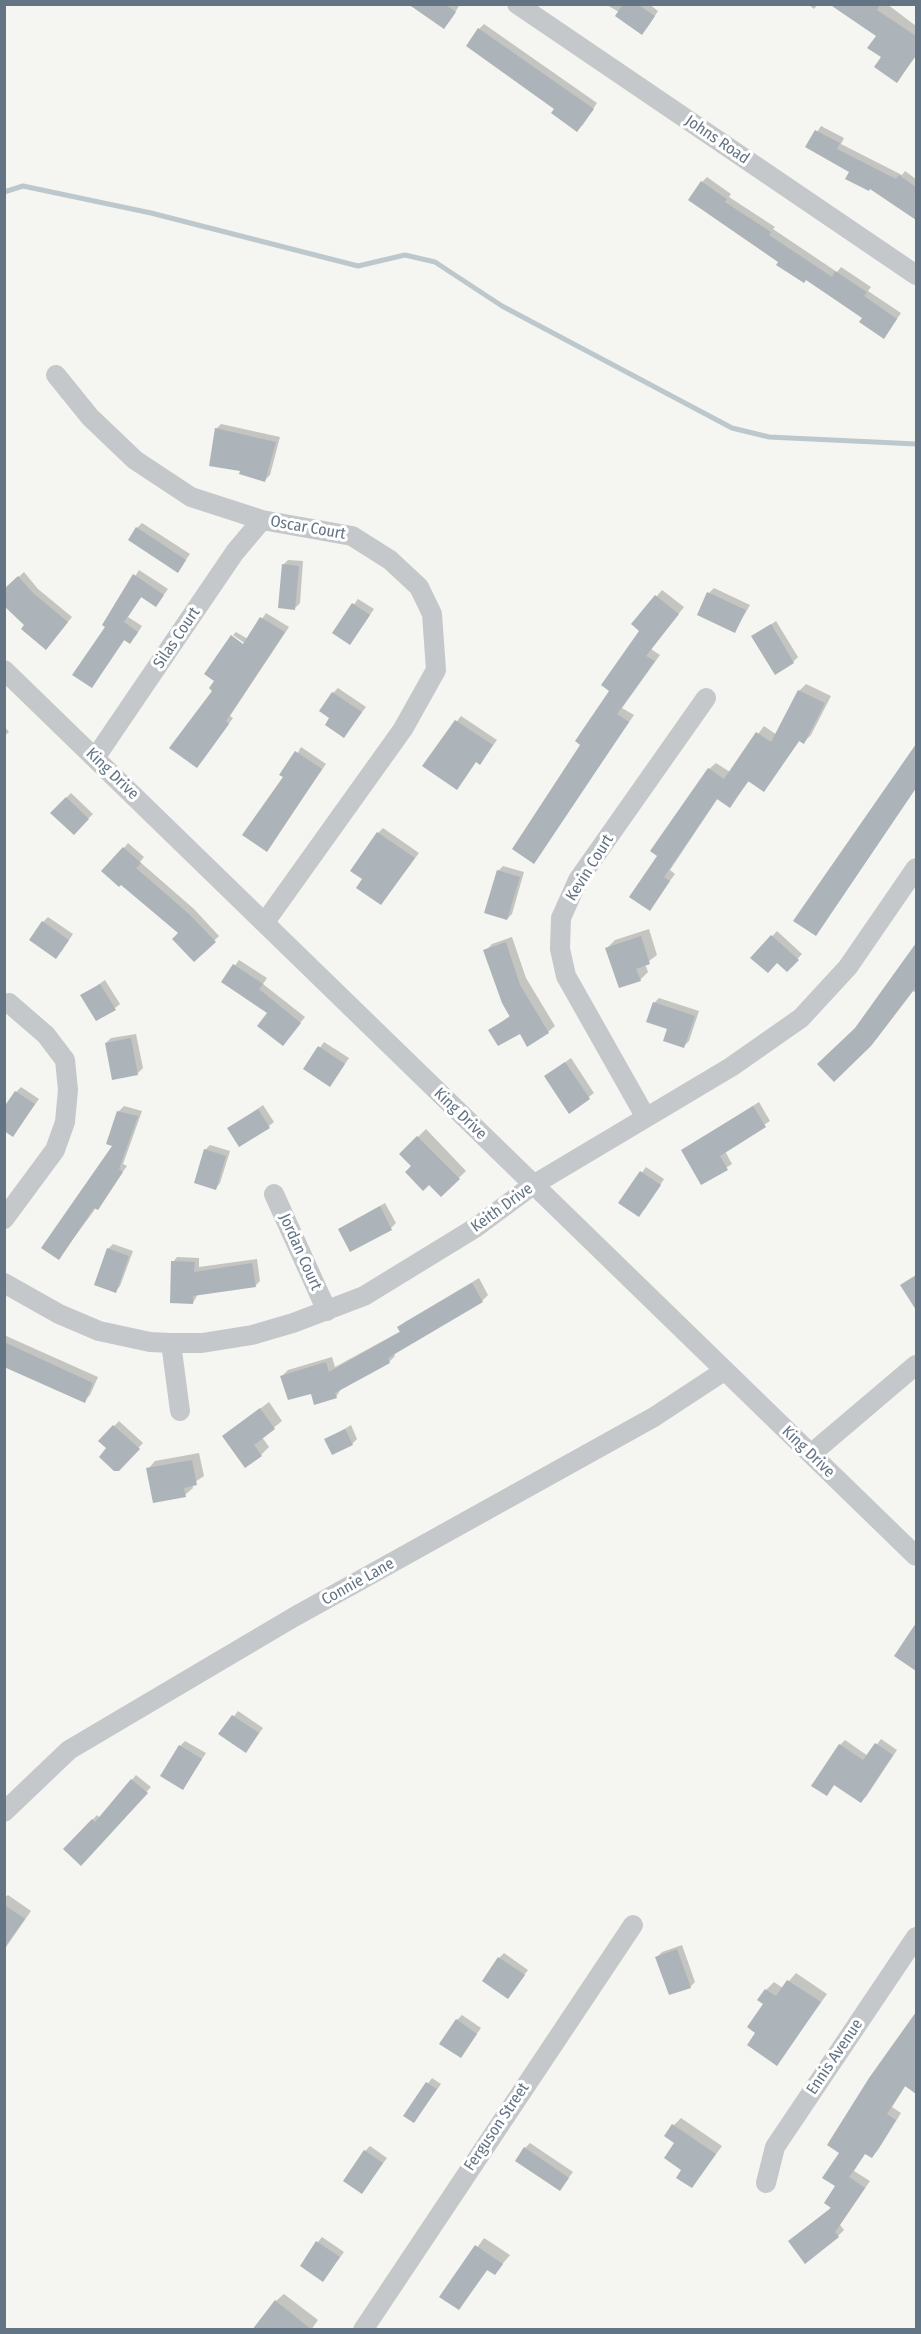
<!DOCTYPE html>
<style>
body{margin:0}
#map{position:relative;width:921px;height:2334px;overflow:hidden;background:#f5f5f1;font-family:"Fira Sans Condensed",sans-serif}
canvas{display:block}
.frame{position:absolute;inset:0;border:6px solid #637484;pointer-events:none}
</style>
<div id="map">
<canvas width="921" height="2334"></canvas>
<div class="frame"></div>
</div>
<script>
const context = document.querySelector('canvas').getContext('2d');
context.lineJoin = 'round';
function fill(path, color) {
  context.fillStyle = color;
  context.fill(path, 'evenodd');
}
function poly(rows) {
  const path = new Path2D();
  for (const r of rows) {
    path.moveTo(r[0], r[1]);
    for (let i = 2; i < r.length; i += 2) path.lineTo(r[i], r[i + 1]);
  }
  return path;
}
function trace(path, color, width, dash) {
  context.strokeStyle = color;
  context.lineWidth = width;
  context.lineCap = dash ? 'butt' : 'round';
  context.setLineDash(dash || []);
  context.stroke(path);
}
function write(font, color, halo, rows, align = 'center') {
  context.font = font + ' "Fira Sans Condensed",sans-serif';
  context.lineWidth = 6;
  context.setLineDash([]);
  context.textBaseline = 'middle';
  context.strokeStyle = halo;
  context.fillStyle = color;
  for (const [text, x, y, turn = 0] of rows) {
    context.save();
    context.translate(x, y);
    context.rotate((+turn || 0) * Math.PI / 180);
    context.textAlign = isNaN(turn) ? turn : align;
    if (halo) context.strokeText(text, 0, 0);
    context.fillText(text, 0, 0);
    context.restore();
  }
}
const shadow = poly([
 [424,4,457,4,459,6,449,22],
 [605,4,649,4,658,11,647,28],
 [808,4,818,4,814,9],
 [832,4,887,4,916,26,916,56,897,81,883,57,878,35],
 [484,24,597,103,582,126,556,109,479,29],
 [821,126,844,138,841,144,902,175,905,171,916,179,916,218,851,171,807,147],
 [707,177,731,194,729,197,775,227,773,229,837,272,841,267,871,287,868,291,901,313,888,332,780,262,702,182],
 [221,424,280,437,270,475,265,480,242,470,216,429],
 [142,523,190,554,178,571,137,528],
 [288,560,303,561,300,603,295,608,283,565],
 [139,570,168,589,160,600,142,596,128,617,142,626,135,637,125,639,96,681,107,626,104,625],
 [24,572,38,589,72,617,51,643,26,625,4,591],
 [714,588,750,605,735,631,709,593],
 [662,590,684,607,651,649,660,655,622,708,634,715,533,862,582,744,642,630,633,624],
 [358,599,374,609,354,638,334,632],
 [266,613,289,627,230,716,233,718,202,761,216,681,250,647,233,635,236,632,248,639],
 [776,621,798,657,793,662,753,637],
 [806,684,831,696,811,735,804,742,800,740,764,790,749,781,730,806,718,798,670,870,675,874,649,909,659,855,709,769,716,763,730,772,764,726,777,735,799,691],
 [338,688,366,707,344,736,331,717,333,693],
 [461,716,497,740,484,758,424,766],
 [4,726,9,732,4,736],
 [916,746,916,788,816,935,795,921],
 [301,747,326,764,267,850,285,777],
 [71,793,93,814,74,833,52,812],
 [383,828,419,853,381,903,364,879,378,833],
 [128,843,144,857,140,862,194,909,219,936,194,960,180,933,121,883,124,848],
 [503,866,524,872,512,914,507,919,498,871],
 [48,917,73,934,61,952,43,922],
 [649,929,657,955,645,964,648,972,640,980,607,948,615,940],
 [777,931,802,954,787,970,777,961,753,957],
 [512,937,526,978,555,1026,548,1032,490,1030,511,1015,485,951,492,944],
 [916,946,916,993,913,991,877,1038,834,1080,857,1028],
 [239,960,267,978,263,984,305,1017,287,1039,269,1012,223,982],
 [105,980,120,1004,115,1008,82,996],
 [659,998,699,1011,689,1041,684,1046,654,1003],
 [136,1034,143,1068,138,1073,106,1043,111,1038],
 [324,1042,349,1058,334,1080,305,1068],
 [571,1058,594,1093,569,1112,546,1076],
 [21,1087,39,1099,13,1135,16,1092],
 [759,1102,770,1121,725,1151,732,1164,702,1183,683,1150],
 [263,1105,274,1122,269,1126,229,1129],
 [124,1106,142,1111,123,1164,127,1166,59,1258,114,1145,119,1111],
 [426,1129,466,1171,441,1195,401,1154],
 [210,1145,230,1151,220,1183,216,1188,205,1150],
 [646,1167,664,1179,644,1210,620,1203],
 [385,1203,396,1223,391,1228,340,1229],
 [113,1244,133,1251,120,1286,116,1291,108,1249],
 [177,1257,199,1258,199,1267,257,1259,260,1281,255,1286,198,1294,193,1303,173,1262],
 [479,1278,488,1295,482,1301,394,1353,395,1356,389,1362,341,1389,336,1397,312,1392,282,1376,288,1370,332,1357,335,1367,401,1331,399,1327,405,1322],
 [4,1335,98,1377,90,1395,84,1401,4,1365],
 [269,1402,282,1421,262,1437,269,1447,261,1455,224,1436],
 [119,1421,143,1443,119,1469,108,1448,100,1441],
 [351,1425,357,1439,352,1444,326,1440],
 [199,1453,204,1476,192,1484,193,1488,185,1495,148,1469,155,1461],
 [916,1630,916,1669,897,1656],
 [238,1711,263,1728,246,1751,221,1734],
 [881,1739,897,1750,866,1797,861,1801,835,1784,826,1794,840,1745,845,1740,868,1756],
 [185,1741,206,1753,183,1788,180,1746],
 [136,1775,151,1787,81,1864,65,1849,97,1815,100,1818],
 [8,1895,31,1911,4,1950,4,1898],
 [682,1945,695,1982,690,1987,657,1957,662,1952],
 [504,1953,528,1970,508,1997,499,1958],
 [796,1973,827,1994,777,2064,757,2032,766,1990,774,1982,783,1988],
 [916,2013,916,2091,906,2085,892,2107,901,2113,878,2150,872,2156,866,2152,854,2171,870,2181,840,2225,844,2230,838,2236,790,2241,832,2207,841,2153,870,2078],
 [462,2015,481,2028,461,2056,457,2020],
 [432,2078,441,2084,414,2121,405,2115],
 [681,2118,722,2146,692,2187,684,2170,676,2142,674,2125],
 [530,2143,573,2172,564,2184,525,2148],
 [370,2146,387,2158,362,2192,365,2151],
 [322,2237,344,2252,323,2280,318,2242],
 [484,2238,510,2255,495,2273,488,2269,459,2308,442,2297],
 [284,2294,318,2320,311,2330,276,2301]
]);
const stream = poly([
 [4,192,23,186,151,213,358,266,405,255,435,262,502,306,732,428,769,437,916,444]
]);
const building = poly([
 [408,4,445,4,456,12,444,29],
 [623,4,637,4,655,16,642,35,615,16],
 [829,4,880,4,877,10,916,36,916,55,897,83,874,67,881,57,867,48,876,36],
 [478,28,594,109,577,132,551,113,554,109,466,46],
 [815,130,840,143,837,149,896,179,899,175,916,187,916,220,870,189,869,191,845,179,849,172,805,147],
 [701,181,727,199,725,202,771,232,769,235,832,277,835,271,867,292,864,296,897,319,884,339,859,322,862,318,806,280,804,283,776,265,778,262,688,200],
 [215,428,276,442,265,482,239,474,240,471,209,466],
 [136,527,186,560,178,573,128,540],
 [282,564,299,566,295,610,278,608],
 [133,574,164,595,156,607,141,597,124,622,138,632,130,644,124,640,92,688,72,675,105,627,102,625],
 [18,576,33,593,68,622,46,650,21,629,24,625,4,606,4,589],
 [707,592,746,610,735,633,697,615],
 [655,595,679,614,646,656,655,661,617,714,629,722,534,864,512,849,580,745,575,741,609,691,601,685,639,631,631,624],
 [352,603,370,615,350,645,332,633],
 [260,617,285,632,226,721,229,724,197,768,169,748,212,691,209,688,214,681,204,674,231,635,243,644],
 [771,624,794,663,775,675,751,636],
 [798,690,825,703,804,744,799,741,764,792,748,781,730,808,717,799,664,877,670,881,650,911,629,897,657,856,650,851,708,768,724,779,756,732,771,742],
 [332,692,362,712,344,738,325,725,329,718,319,711],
 [455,720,493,745,480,765,476,762,457,790,422,766],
 [916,744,916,788,816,936,793,921],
 [295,751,322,769,267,852,242,835,283,777,279,775],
 [66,797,89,819,74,835,50,813],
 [377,832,415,858,381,905,356,888,362,879,350,871],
 [123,847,141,863,136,868,189,914,216,942,194,962,172,939,178,933,121,885,119,887,101,871],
 [497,870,520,877,507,920,484,913],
 [42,921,69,940,56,959,29,940],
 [771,935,799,960,787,972,777,963,768,973,750,958],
 [641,936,650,964,636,969,641,981,619,988,605,948],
 [506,942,520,985,549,1033,527,1047,520,1034,498,1046,488,1030,510,1017,502,1003,483,950],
 [916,943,916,987,871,1046,834,1082,817,1064,855,1028],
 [233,964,263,984,259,989,301,1023,283,1046,257,1026,267,1013,221,982],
 [100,984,116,1010,96,1021,80,995],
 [653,1002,695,1016,684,1048,663,1041,667,1029,646,1022],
 [131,1038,138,1075,112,1080,105,1043],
 [318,1046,345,1064,330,1087,303,1069],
 [565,1062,590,1099,569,1114,544,1076],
 [15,1091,35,1104,13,1137,4,1131,4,1107],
 [753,1106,766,1127,720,1156,728,1170,701,1185,681,1150],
 [258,1109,270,1128,239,1147,227,1128],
 [117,1111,138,1116,119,1169,123,1172,98,1210,94,1208,59,1260,41,1248,112,1146,106,1144],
 [417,1136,460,1179,441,1197,429,1185,423,1191,405,1172,411,1166,399,1154],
 [204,1149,226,1156,216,1190,194,1183],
 [640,1171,661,1185,639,1217,618,1203],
 [380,1206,392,1230,350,1252,338,1229],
 [107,1248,129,1256,116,1293,94,1285],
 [171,1261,195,1262,194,1272,252,1263,256,1287,193,1296,193,1304,170,1303],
 [916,1275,916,1310,900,1285],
 [472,1283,483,1302,388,1358,390,1363,335,1393,337,1398,314,1405,311,1394,288,1400,280,1376,326,1362,329,1372,400,1332,397,1327],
 [4,1342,93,1383,85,1403,4,1367],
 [260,1408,275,1429,254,1445,262,1456,245,1468,222,1436],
 [113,1425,140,1449,119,1471,114,1471,99,1457,106,1448,98,1441],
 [345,1429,353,1445,332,1455,324,1439],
 [192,1460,197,1485,184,1488,186,1497,153,1503,146,1468],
 [916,1623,916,1671,894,1656],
 [232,1715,259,1733,246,1753,218,1734],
 [875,1743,893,1755,861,1803,834,1785,827,1796,811,1786,839,1744,863,1760],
 [179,1745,202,1759,183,1790,160,1776],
 [131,1779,148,1793,81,1866,63,1849,92,1819,95,1822],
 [4,1905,25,1919,4,1948],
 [677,1949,691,1988,669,1995,655,1957],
 [498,1957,525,1975,508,1999,482,1981],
 [787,1980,821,2002,777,2066,747,2045,755,2033,747,2027,763,2004,757,2000,765,1989,776,1996],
 [916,2012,916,2094,905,2086,887,2114,896,2120,882,2143,872,2158,865,2154,849,2177,865,2188,835,2232,839,2237,805,2264,788,2241,831,2208,824,2203,835,2186,822,2178,839,2153,827,2145,869,2078],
 [456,2019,477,2034,461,2058,439,2044],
 [426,2082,437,2089,414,2123,403,2116],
 [672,2124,716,2154,692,2188,676,2178,681,2170,664,2158,674,2143,664,2136],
 [524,2147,569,2178,560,2191,515,2161],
 [364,2150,383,2163,362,2194,343,2181],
 [316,2241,340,2257,323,2282,300,2266],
 [475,2245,503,2264,495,2275,487,2270,459,2310,439,2297],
 [275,2300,312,2330,252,2330]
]);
const minor = poly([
 [517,4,916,275],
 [56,375,90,417,135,460,191,497,262,520,352,536,390,560,419,587,432,614,436,670,403,729,265,922],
 [4,670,916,1556],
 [95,758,235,552,262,520],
 [645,1116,566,976,560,949,561,918,578,880,706,698],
 [274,1194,327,1311],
 [4,1219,55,1150,65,1122,68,1090,65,1060,46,1035,9,1003],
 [4,1283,59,1314,99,1331,150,1342,171,1343,202,1343,252,1335,293,1323,364,1296,475,1228,533,1185,731,1067,801,1018,848,967,916,868],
 [171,1343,180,1411],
 [811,1454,916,1365],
 [4,1812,69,1750,294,1617,654,1417,724,1371],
 [766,2183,775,2147,916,1937],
 [363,2330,633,1925]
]);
const streetNames = [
 ["Johns Road",717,140,34],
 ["Oscar Court",308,528,10],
 ["Silas Court",177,638,-56],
 ["King Drive",112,774,44],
 ["Kevin Court",590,868,-58],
 ["King Drive",460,1114,44],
 ["Keith Drive",502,1208,-36],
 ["Jordan Court",300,1252,66],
 ["King Drive",808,1452,44],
 ["Connie Lane",358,1582,-29],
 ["Ennis Avenue",835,2057,-56],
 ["Ferguson Street",497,2127,-56]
];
fill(shadow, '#0003');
trace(stream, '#bdc8cd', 5);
fill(building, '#acb3b9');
trace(minor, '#c5c8cb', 20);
write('16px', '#637484', '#fff', streetNames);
</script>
